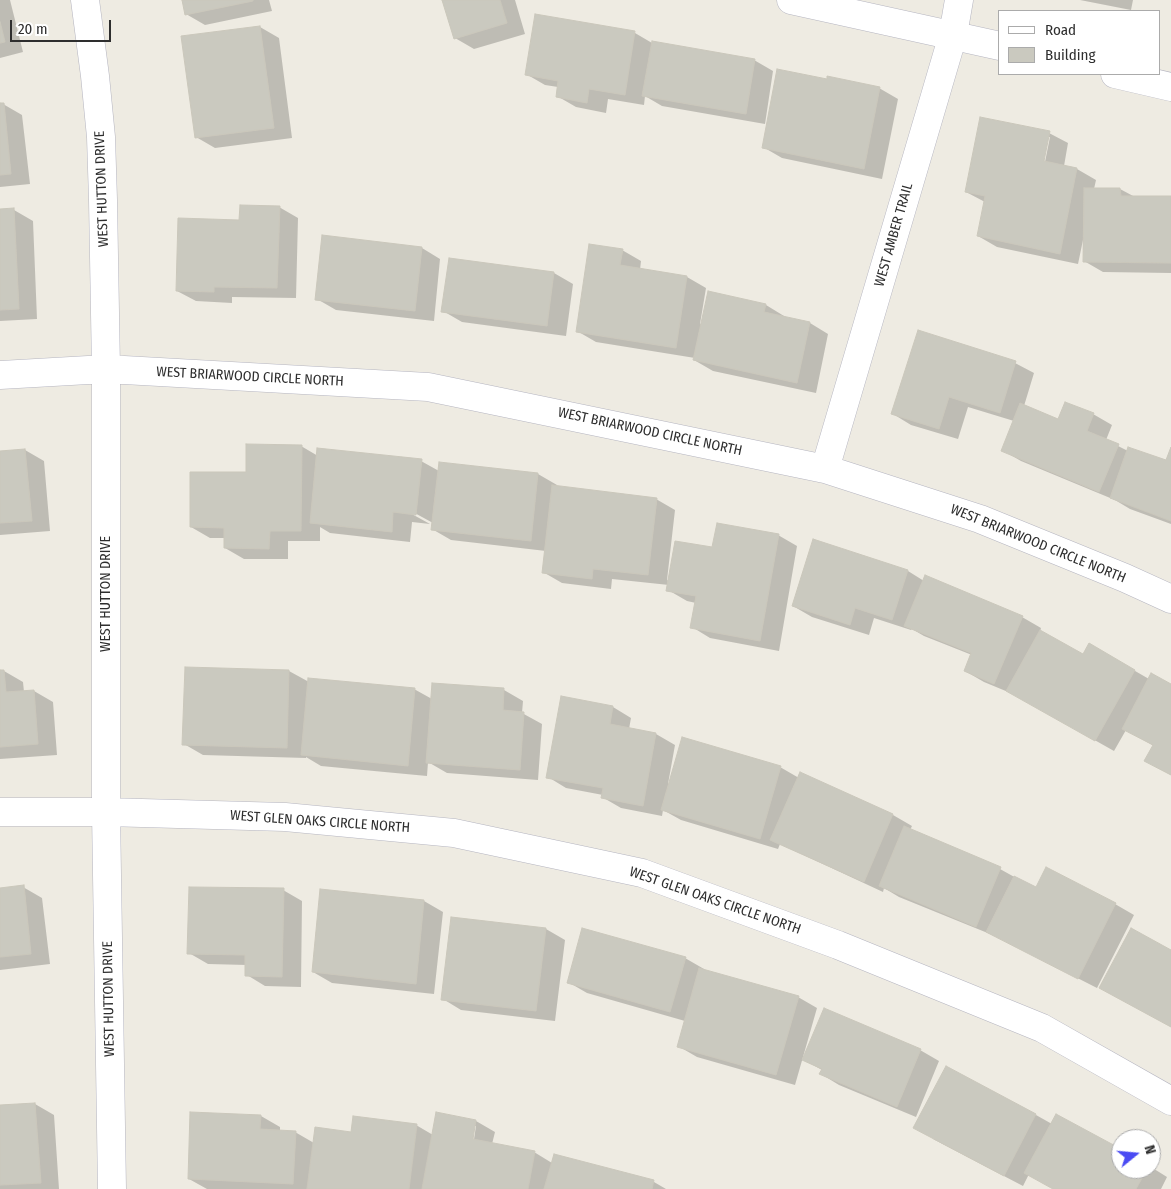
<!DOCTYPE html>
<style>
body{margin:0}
#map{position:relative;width:1171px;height:1189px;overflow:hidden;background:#eeebe2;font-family:"Fira Sans Condensed",sans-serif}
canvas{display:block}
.legend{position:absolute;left:998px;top:10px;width:162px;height:65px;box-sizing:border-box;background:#fff;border:1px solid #ababab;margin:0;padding:6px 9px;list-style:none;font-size:15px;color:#2e2e2e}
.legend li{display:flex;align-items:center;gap:10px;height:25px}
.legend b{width:25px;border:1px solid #ababab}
.north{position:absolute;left:1111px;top:1129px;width:50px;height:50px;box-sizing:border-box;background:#fff;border:1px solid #ababab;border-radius:50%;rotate:73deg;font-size:14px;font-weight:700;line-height:20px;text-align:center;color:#2e2e2e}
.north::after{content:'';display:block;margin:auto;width:18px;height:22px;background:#4a4bf3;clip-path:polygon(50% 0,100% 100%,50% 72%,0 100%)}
.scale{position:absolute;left:10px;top:20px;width:101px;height:22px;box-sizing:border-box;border:2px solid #2e2e2e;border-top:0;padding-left:6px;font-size:15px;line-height:18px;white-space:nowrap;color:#2e2e2e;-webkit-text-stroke:4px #fff;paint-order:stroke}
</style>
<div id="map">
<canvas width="1171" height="1189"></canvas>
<ul class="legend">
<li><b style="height:6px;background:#fff"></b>Road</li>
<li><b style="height:14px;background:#cac9bf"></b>Building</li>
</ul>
<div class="north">N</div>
<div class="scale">20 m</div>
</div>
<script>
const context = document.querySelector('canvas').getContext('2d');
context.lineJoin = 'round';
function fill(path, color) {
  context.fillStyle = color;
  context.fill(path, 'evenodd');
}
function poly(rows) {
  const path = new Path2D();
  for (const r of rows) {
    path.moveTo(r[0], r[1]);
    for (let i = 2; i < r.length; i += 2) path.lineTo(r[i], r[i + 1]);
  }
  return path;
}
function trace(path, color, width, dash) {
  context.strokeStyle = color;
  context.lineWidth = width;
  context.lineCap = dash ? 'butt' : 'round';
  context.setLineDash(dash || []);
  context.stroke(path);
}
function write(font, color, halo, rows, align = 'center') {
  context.font = font + ' "Fira Sans Condensed",sans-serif';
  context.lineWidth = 4;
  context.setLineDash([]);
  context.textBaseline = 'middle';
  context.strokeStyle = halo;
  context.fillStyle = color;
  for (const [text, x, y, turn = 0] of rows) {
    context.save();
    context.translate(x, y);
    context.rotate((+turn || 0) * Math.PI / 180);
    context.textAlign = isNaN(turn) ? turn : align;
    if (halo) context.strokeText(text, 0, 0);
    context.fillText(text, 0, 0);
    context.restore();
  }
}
const shadow = poly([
 [0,0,10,0,23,52,0,58],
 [183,0,269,0,272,11,205,25,186,14],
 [444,0,515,0,525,34,474,49,455,38],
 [1080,0,1133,0,1131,10],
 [536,16,635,33,652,43,754,60,773,71,765,124,662,106,645,96,644,105,608,99,606,113,576,107,557,96,558,87,545,85,526,74],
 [260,27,279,38,292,138,215,148,196,137,183,38],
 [879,88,898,99,882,179,782,158,763,147],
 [0,104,3,104,22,115,30,184,0,187],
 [1049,133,1068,143,1064,166,1077,169,1096,180,1094,189,1120,189,1135,197,1171,198,1171,273,1103,272,1084,261,1083,240,1078,264,997,247,978,236,985,202,966,192],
 [1047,137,1050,137,1044,167,1041,166],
 [279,207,298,218,296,298,232,297,232,303,196,301,177,291],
 [0,210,14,210,33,221,37,319,0,321],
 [422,248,440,259,434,321,336,310,317,299],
 [622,250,641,261,640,270,687,277,706,288,700,324,766,305,784,316,784,318,810,323,828,334,816,393,713,371,694,360,695,358,596,342,577,331],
 [450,259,554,273,573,284,566,336,462,322,443,311],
 [1015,363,1034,373,1024,406,1058,421,1093,414,1112,425,1106,440,1128,451,1167,462,1171,451,1171,524,1130,509,1115,500,1021,461,1002,450,1014,421,968,407,958,439,911,425,893,414],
 [301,446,318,456,421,461,439,471,538,474,557,485,556,487,656,499,675,510,667,580,669,581,713,549,778,535,797,546,779,651,710,638,692,627,696,603,687,601,668,590,669,585,612,579,611,589,562,583,543,572,546,551,451,540,432,529,433,523,411,511,410,513,430,524,412,522,410,542,330,533,320,527,320,541,288,541,288,559,244,559,225,548,225,538,210,538,191,527,247,474],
 [25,450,44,461,50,531,0,535,0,452],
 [814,541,908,571,924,581,1022,617,1041,628,1040,631,1083,655,1090,645,1149,679,1171,685,1171,775,1146,761,1154,746,1126,730,1114,751,1013,694,984,682,965,671,972,655,924,636,912,629,911,630,874,618,869,635,812,617,793,606],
 [4,671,23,682,24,692,34,691,53,702,57,755,0,759,0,672],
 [289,671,309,682,414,689,432,699,504,690,523,701,522,713,542,724,538,780,447,773,428,762,427,776,321,766,306,757,306,758,203,755,184,744],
 [613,707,631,718,629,729,656,734,675,745,668,784,780,767,799,778,801,774,893,815,912,826,910,830,1000,869,1036,889,1115,904,1134,915,1097,988,995,936,899,897,884,888,883,892,780,844,778,849,681,820,663,810,662,816,621,808,602,797,603,795,566,788,548,777],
 [23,887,42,898,50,964,0,970,0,889],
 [283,890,302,901,301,987,265,986,247,975,247,965,208,964,189,953],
 [322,890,424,901,443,912,434,994,332,983,313,972],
 [452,918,546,929,565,940,555,1021,461,1010,443,999],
 [685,958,704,969,704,970,798,997,817,1008,795,1085,697,1057,678,1046,685,1021,587,993,568,982],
 [920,1050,939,1061,916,1117,839,1085,821,1074,822,1070,804,1060],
 [35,1104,54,1115,59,1189,0,1189,0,1107],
 [192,1113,261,1116,280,1127,280,1131,295,1132,314,1143,352,1133,416,1125,433,1135,476,1121,495,1132,492,1144,534,1152,552,1163,654,1182,666,1189,207,1189,189,1179],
 [474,1126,476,1126,473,1146,471,1145],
 [1036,1115,1052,1124,1121,1151,1121,1169,1151,1169,1151,1167,1167,1177,1161,1189,1055,1189,1029,1174,1023,1186,933,1139]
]);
const building = poly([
 [182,0,253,0,253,1,185,15,182,0],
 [442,0,500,0,507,23,454,39,442,0],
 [535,14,635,31,625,95,589,89,587,103,556,97,558,81,525,75,535,14],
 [0,22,5,42,0,43,0,22],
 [260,26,274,128,195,138,181,36,260,26],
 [652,41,755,59,746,114,642,96,652,41],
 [777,69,827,79,827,76,880,87,864,169,762,148,777,69],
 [0,103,4,103,11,174,0,175,0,103],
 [980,117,1050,131,1044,161,1077,168,1060,254,977,236,985,196,965,192,980,117],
 [1084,188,1120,188,1121,196,1171,196,1171,263,1083,262,1084,188],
 [240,205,280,206,277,288,214,287,214,292,176,291,178,218,239,220,240,205],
 [14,208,19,309,0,310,0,209,14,208],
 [322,235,422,247,415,311,315,300,322,235],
 [589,244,623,249,620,265,687,276,676,348,576,332,589,244],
 [449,258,554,272,547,326,441,312,449,258],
 [708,291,766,304,764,312,810,322,797,383,693,360,708,291],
 [918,330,1016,361,1000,413,949,397,939,429,891,414,918,330],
 [1065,402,1094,413,1087,431,1119,444,1099,492,1001,451,1020,403,1058,419,1065,402],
 [246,444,302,445,301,531,270,531,269,549,224,548,224,528,190,527,190,472,246,472,246,444],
 [1128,447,1166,460,1171,447,1171,521,1110,498,1128,447],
 [317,448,422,459,416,515,393,512,392,532,310,523,317,448],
 [25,449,32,521,0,523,0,451,25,449],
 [439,462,538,473,531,541,431,530,439,462],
 [552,485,657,498,648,575,593,569,592,579,542,573,552,485],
 [717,523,779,534,760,641,690,628,696,596,666,591,675,541,712,547,717,523],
 [813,539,908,570,892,620,855,608,850,625,792,606,813,539],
 [925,575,1023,616,994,684,964,671,971,653,904,626,925,575],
 [1040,630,1083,654,1089,643,1135,670,1095,741,1006,691,1040,630],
 [185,667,289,670,287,748,182,745,185,667],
 [0,670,4,670,6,692,34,690,38,744,0,747,0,670],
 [1151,673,1171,684,1171,775,1144,761,1153,745,1122,729,1151,673],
 [308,678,415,688,408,766,301,755,308,678],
 [432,683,504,688,503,710,524,712,520,770,426,763,432,683],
 [561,696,613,706,610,724,656,733,643,806,601,798,603,788,546,778,561,696],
 [682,737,781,766,760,839,661,810,682,737],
 [800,772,893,814,864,882,770,840,800,772],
 [904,826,1001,867,976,927,879,886,904,826],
 [1046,867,1116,903,1078,979,986,932,1014,876,1036,887,1046,867],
 [24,885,31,954,0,957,0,888,24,885],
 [189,887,284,888,282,977,245,976,245,955,187,954,189,887],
 [320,889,424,900,416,984,312,972,320,889],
 [451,917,546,928,536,1011,441,1000,451,917],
 [582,928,686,957,670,1012,567,983,582,928],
 [1131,928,1171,950,1171,1027,1099,988,1131,928],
 [699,968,799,996,776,1075,677,1047,699,968],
 [824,1008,921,1049,897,1107,819,1074,822,1069,802,1060,824,1008],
 [946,1066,1036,1114,1004,1176,913,1128,946,1066],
 [35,1103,41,1183,0,1185,0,1105,35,1103],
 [190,1112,261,1115,260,1129,296,1131,293,1184,188,1179,190,1112],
 [436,1112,476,1120,473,1139,535,1151,528,1189,422,1189,436,1112],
 [1056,1114,1121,1149,1121,1169,1147,1169,1136,1189,1053,1189,1024,1173,1056,1114],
 [353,1116,417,1124,409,1189,307,1189,315,1127,351,1132,353,1116],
 [554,1154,654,1180,652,1189,544,1189,554,1154]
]);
const minor = poly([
 [85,0,95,76,101,137,103,200,106,369,106,812,112,1189],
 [791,0,1000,46],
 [1115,74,1171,87],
 [0,375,106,369,428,387,825,469,980,519,1125,578,1171,599],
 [825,469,953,35,959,0],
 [0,812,106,812,285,817,454,833,642,873,838,945,1042,1028,1171,1101]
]);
const streetNames = [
 ["WEST HUTTON DRIVE",102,189,-92],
 ["WEST AMBER TRAIL",894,235,-74],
 ["WEST BRIARWOOD CIRCLE NORTH",250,377,3],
 ["WEST BRIARWOOD CIRCLE NORTH",650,432,12],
 ["WEST BRIARWOOD CIRCLE NORTH",1038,544,22],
 ["WEST HUTTON DRIVE",106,594,-90],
 ["WEST GLEN OAKS CIRCLE NORTH",320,822,4],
 ["WEST GLEN OAKS CIRCLE NORTH",715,901,19],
 ["WEST HUTTON DRIVE",109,999,-91]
];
fill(shadow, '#0003');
fill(building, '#cac9bf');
trace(building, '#cac7bb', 1);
trace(minor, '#b5b5c0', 29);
trace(minor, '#fff', 28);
write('14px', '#2e2e2e', '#fff', streetNames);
</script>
